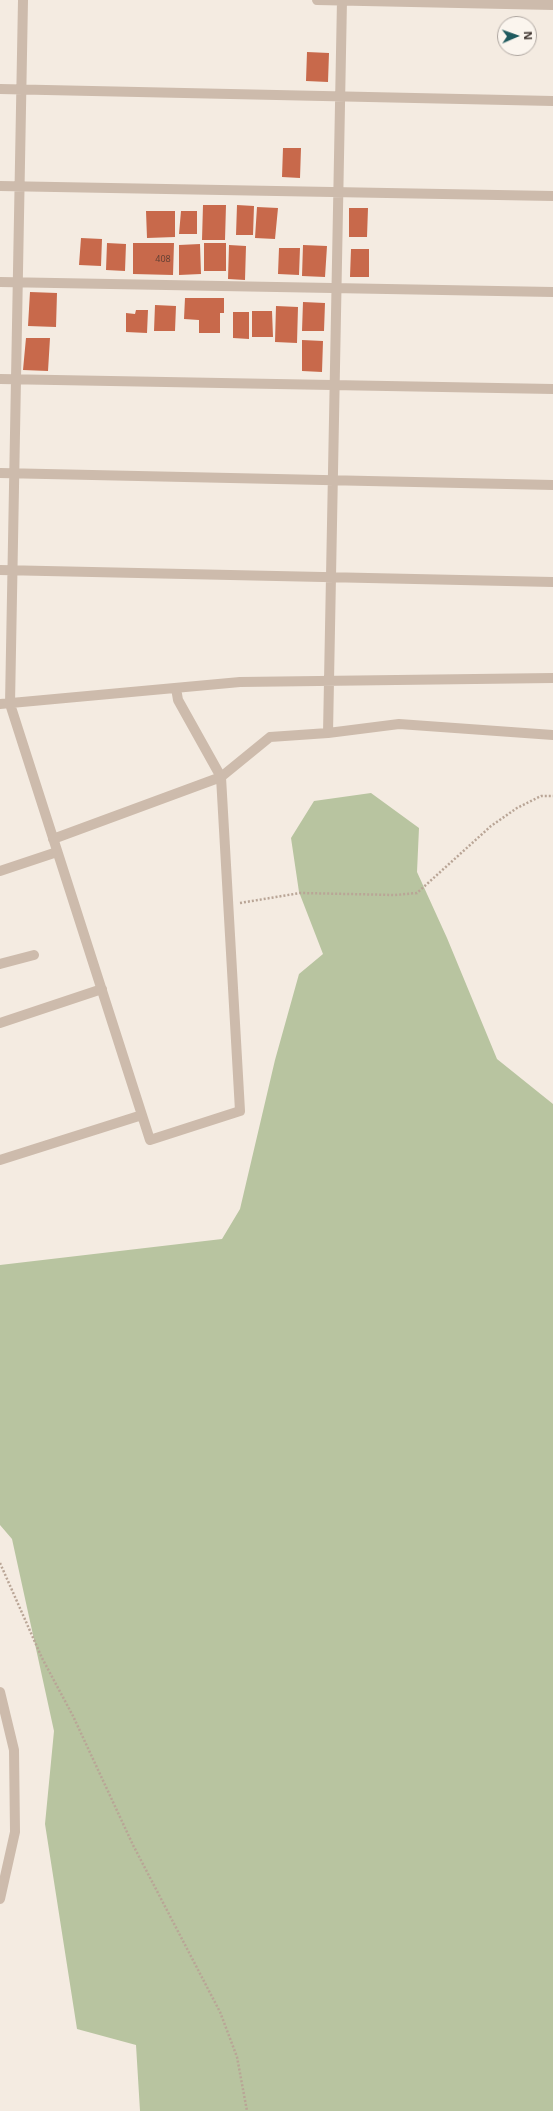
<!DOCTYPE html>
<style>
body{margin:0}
#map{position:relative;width:553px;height:2111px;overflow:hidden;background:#f4ebe1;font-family:"Open Sans",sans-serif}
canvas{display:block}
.north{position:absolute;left:497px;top:16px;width:40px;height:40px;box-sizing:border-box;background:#fbf5ee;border:1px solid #aea6a0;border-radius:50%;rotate:88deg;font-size:11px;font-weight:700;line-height:16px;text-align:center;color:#3b302b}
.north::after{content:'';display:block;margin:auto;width:14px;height:18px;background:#1f5a5e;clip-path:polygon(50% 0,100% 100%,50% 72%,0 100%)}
</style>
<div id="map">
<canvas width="553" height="2111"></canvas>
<div class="north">N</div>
</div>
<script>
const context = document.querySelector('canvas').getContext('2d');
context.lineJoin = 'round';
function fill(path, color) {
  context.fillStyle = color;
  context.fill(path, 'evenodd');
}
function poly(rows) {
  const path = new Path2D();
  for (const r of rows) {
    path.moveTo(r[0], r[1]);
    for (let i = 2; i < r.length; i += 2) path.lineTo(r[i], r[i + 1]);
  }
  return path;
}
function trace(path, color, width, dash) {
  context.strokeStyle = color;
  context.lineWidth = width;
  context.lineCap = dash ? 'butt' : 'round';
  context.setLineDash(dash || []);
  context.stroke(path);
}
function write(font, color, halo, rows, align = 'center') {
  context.font = font + ' "Open Sans",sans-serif';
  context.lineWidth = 4;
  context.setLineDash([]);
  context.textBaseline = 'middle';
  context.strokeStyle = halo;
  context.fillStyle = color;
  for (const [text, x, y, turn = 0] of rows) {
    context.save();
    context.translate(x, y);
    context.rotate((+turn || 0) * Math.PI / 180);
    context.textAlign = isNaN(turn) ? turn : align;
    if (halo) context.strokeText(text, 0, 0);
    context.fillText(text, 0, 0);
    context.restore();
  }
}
const green = poly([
 [371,793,419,828,417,872,447,938,497,1059,553,1104,553,2111,140,2111,136,2045,77,2029,45,1824,54,1731,12,1539,0,1525,0,1265,222,1239,240,1209,275,1060,299,974,323,954,299,892,291,838,314,801]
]);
const building = poly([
 [307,52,329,53,328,82,306,81],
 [283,148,301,148,300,178,282,177],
 [203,205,226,205,225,240,202,240],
 [237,205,254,206,253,235,236,235],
 [257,207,278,208,275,239,255,238],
 [349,208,368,208,367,237,349,237],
 [146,211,175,211,175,237,147,238],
 [181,211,197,211,197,234,179,234],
 [81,238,102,239,101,266,79,265],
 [107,243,126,244,125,271,106,270],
 [133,243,174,243,173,275,133,274],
 [204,243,226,243,226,271,204,271],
 [200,244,201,274,179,275,179,245],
 [229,245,246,246,245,280,228,279],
 [303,245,327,246,325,277,302,276],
 [279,248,300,248,299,275,278,274],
 [351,249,369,249,369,277,350,277],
 [30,292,57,293,56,327,28,326],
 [185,298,224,298,224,313,220,313,220,333,199,333,199,320,184,319],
 [303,302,325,303,324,331,302,331],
 [155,305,176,306,175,331,154,331],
 [276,306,298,307,297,343,275,342],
 [136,310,148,310,147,333,126,332,126,313,135,314],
 [252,311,272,311,273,337,252,337],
 [233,312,249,312,249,339,233,338],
 [26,338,50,338,48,371,23,370],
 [302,340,323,341,322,372,302,371]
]);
const path = poly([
 [240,903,300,893,395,895,417,893,491,826,517,808,541,796,553,796],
 [0,1563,42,1658,73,1716,133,1845,220,2012,237,2057,247,2111]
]);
const minor = poly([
 [23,0,10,704,150,1140,240,1111,221,777,178,700,176,688],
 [317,0,553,5],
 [0,89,553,101],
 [0,186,553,196],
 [0,282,553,292],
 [0,379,553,389],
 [0,473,553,485],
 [0,570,553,582],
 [0,704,240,682,553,678],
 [328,733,342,0],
 [53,839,221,777,270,737,328,733,399,724,553,735],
 [0,871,57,852],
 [0,964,34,955],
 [0,1023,102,989],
 [0,1160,142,1115],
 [0,1692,14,1750,15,1832,0,1899]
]);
const numberNames = [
 ["408",163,259]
];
fill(green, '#b8c4a0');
fill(building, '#c8694b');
trace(path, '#b9a596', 2.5, [2, 2]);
trace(minor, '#cdbbac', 10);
write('9px', '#5e3e33', null, numberNames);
</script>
